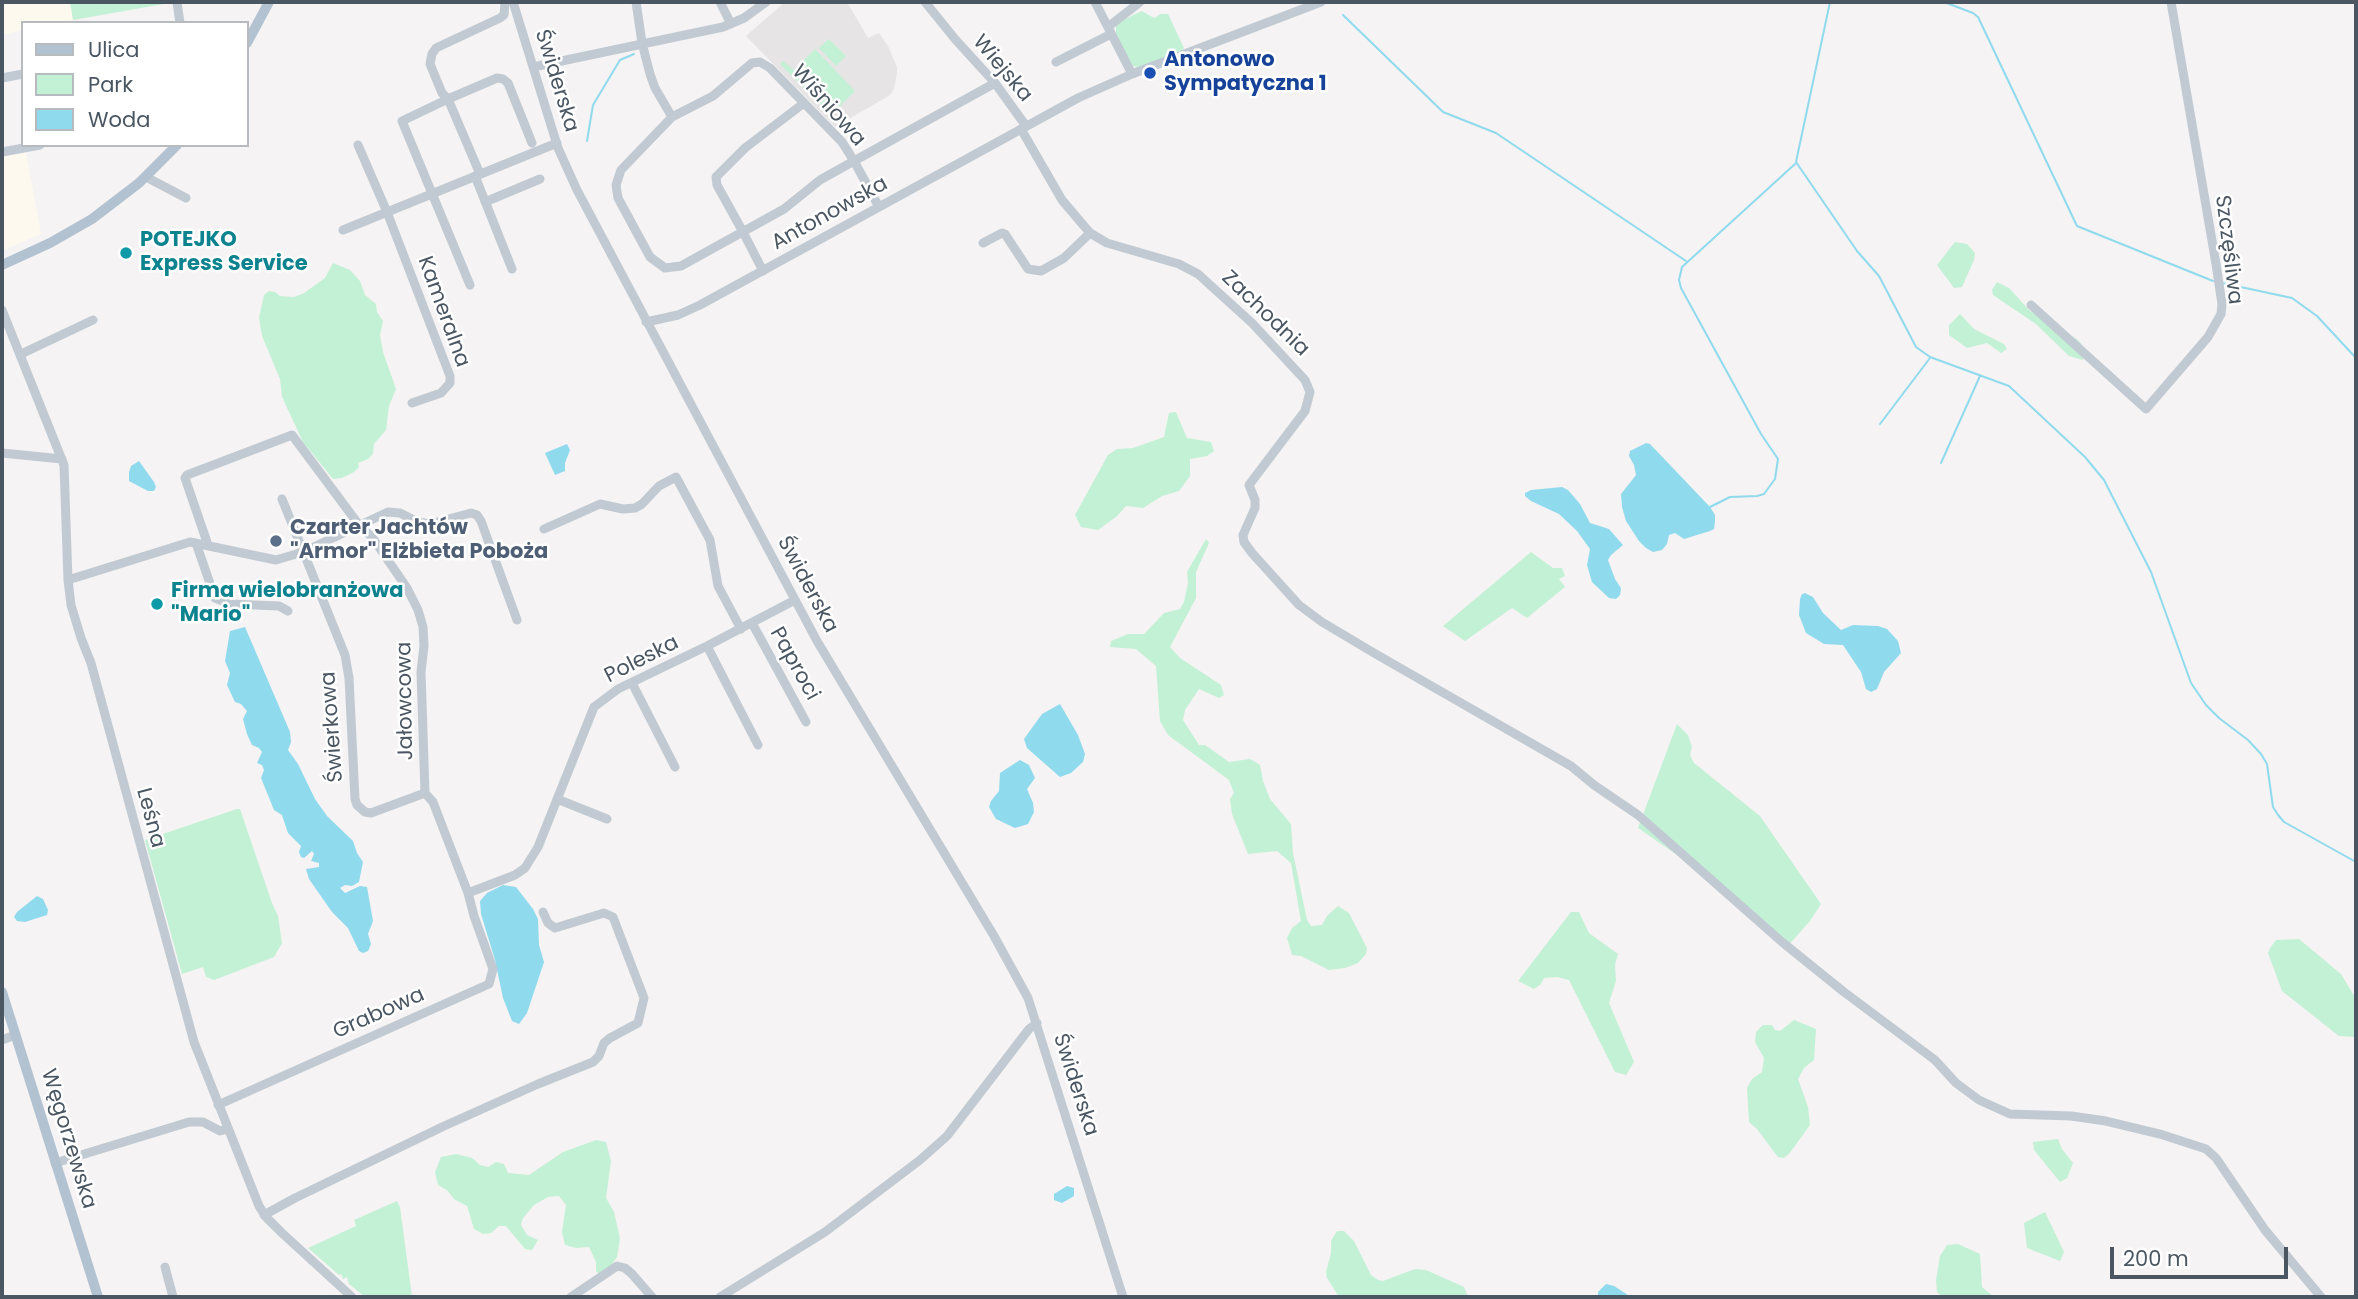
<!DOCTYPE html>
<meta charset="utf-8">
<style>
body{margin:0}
#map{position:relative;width:2358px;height:1299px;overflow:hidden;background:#f5f3f3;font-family:Poppins,sans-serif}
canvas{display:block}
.frame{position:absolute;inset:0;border:4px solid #4a5661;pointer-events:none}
.legend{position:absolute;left:21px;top:21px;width:228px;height:126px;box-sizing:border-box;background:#fff;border:2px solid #b7bbc0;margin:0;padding:9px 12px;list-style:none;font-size:21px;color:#4a5661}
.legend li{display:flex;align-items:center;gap:14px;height:35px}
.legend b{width:35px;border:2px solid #b7bbc0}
.scale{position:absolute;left:2110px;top:1247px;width:178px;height:32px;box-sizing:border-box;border:4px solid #4a5661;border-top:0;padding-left:9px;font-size:21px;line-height:24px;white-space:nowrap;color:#4a5661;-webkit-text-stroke:5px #fff;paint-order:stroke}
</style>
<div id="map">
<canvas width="2358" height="1299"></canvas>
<div class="frame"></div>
<ul class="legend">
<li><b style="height:9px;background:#b3c2d1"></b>Ulica</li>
<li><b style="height:19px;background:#c3f1d5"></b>Park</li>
<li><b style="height:19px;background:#90daee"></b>Woda</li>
</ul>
<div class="scale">200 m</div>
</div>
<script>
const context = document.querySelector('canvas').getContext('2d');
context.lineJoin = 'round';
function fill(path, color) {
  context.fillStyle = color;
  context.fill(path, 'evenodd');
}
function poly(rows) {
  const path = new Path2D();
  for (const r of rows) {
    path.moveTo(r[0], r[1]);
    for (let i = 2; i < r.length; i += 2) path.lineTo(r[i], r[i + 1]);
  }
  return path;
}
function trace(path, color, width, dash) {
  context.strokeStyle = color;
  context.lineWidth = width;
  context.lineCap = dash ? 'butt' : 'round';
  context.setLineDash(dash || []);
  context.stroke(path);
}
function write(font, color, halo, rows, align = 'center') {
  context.font = font + ' Poppins,sans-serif';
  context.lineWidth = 5;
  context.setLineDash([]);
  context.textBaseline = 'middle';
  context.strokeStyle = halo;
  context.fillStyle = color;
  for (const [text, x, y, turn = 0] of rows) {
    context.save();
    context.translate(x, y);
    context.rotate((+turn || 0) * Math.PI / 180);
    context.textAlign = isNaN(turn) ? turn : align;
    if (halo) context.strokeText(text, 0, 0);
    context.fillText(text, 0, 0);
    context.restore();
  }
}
const commercial = poly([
 [2,2,70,2,73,20,61,23,23,23,23,30,2,35],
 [26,153,41,234,2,251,2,157]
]);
const education = poly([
 [785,2,847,2,868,38,879,33,888,46,897,67,897,73,894,89,890,95,835,127,746,36]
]);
const green = poly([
 [70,2,175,2,73,20],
 [1142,11,1154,18,1161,14,1168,14,1184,48,1182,51,1137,68,1132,65,1116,35,1116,26,1125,19],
 [829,39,846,56,836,66,819,48],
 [815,49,855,91,831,115,780,64,783,61,794,70],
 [1955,242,1967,244,1975,253,1974,260,1962,287,1954,288,1937,265],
 [333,263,350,270,360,281,365,295,376,304,377,312,383,321,380,335,383,352,396,389,389,406,386,430,374,444,373,454,368,459,358,463,359,467,354,472,342,478,333,479,303,442,282,397,280,379,262,336,259,318,264,295,269,291,275,292,280,296,294,297,304,293,325,278],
 [1997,282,2009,288,2030,311,2078,340,2087,351,2083,360,2069,356,2036,324,1993,295,1992,290],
 [1960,314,1974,329,2004,344,2007,349,2001,353,1987,343,1967,348,1949,335,1949,325],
 [1176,412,1187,438,1211,442,1214,451,1207,456,1190,459,1190,476,1179,491,1162,496,1143,508,1126,506,1117,516,1098,530,1081,527,1075,515,1108,455,1117,449,1133,448,1164,437,1169,413],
 [1206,539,1209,543,1196,572,1196,598,1170,647,1180,658,1221,685,1224,695,1219,698,1199,689,1185,710,1183,720,1199,745,1205,745,1229,762,1250,759,1260,765,1263,781,1270,799,1291,824,1293,853,1307,920,1311,926,1322,925,1327,916,1338,906,1349,913,1367,948,1366,954,1358,963,1345,968,1329,970,1301,956,1292,955,1287,938,1292,928,1301,921,1291,863,1277,851,1248,854,1232,814,1230,799,1234,793,1229,780,1168,735,1160,721,1156,666,1136,649,1110,647,1111,641,1128,634,1144,634,1164,613,1180,609,1184,602,1188,583,1187,572],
 [1531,552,1553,568,1562,568,1565,576,1559,579,1565,587,1527,618,1512,608,1465,641,1443,626],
 [1677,724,1688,735,1692,747,1690,755,1694,763,1760,816,1821,904,1810,921,1786,948,1687,862,1638,828],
 [237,809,240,809,272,903,278,916,282,943,274,957,214,980,206,977,203,967,182,974,145,840],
 [1571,912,1579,912,1589,933,1618,954,1615,965,1616,981,1609,1003,1634,1062,1626,1075,1615,1072,1569,980,1557,977,1544,978,1541,984,1534,989,1518,981],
 [2299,939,2341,974,2356,999,2356,1037,2339,1036,2282,991,2268,953,2270,948,2276,940],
 [1794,1020,1816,1029,1814,1060,1804,1068,1798,1079,1808,1107,1810,1125,1789,1154,1784,1158,1778,1157,1757,1129,1749,1122,1747,1088,1752,1079,1762,1072,1764,1058,1755,1042,1756,1032,1763,1025,1772,1025,1775,1030,1780,1031],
 [2058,1139,2062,1149,2073,1163,2067,1178,2060,1182,2034,1150,2033,1142],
 [596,1140,606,1142,611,1161,606,1198,614,1212,620,1238,617,1257,607,1271,599,1274,596,1271,596,1262,589,1247,576,1248,565,1245,562,1232,566,1205,559,1196,548,1197,534,1205,523,1218,521,1225,527,1235,538,1240,532,1250,525,1249,506,1226,499,1226,491,1233,483,1234,474,1229,467,1206,454,1199,447,1190,438,1185,435,1172,441,1157,456,1154,472,1158,480,1165,488,1167,496,1162,504,1164,508,1173,529,1175,563,1152],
 [397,1201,400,1207,412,1297,365,1297,349,1284,347,1277,343,1279,341,1274,339,1275,308,1248,356,1226,354,1220],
 [2045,1212,2064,1252,2060,1261,2027,1248,2024,1223],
 [1337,1231,1344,1231,1354,1241,1371,1275,1378,1280,1383,1281,1415,1269,1426,1270,1464,1287,1468,1297,1339,1297,1327,1278,1326,1272,1331,1253,1331,1241],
 [1958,1244,1980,1254,1982,1287,1994,1297,1942,1297,1937,1292,1936,1280,1940,1256,1947,1245]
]);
const water = poly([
 [1646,443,1650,444,1710,507,1715,515,1715,521,1714,529,1710,531,1684,539,1675,533,1669,535,1667,544,1662,550,1653,552,1646,548,1639,541,1626,521,1622,507,1621,494,1636,475,1634,465,1629,456,1630,451],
 [567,444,570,450,565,463,565,471,555,475,545,453],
 [139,461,154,482,156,487,154,491,148,491,129,481,129,472,131,466],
 [1562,487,1568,490,1580,504,1590,523,1609,529,1623,545,1611,555,1608,560,1615,579,1621,588,1620,595,1616,599,1609,598,1592,582,1587,565,1590,549,1577,531,1559,514,1531,501,1525,496,1525,493,1531,490],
 [1805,593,1813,597,1823,613,1841,630,1853,625,1878,626,1887,629,1898,641,1901,653,1884,672,1877,689,1871,692,1866,689,1861,672,1843,645,1824,644,1806,633,1799,615,1800,599,1802,594],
 [245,627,290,732,291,742,288,750,298,764,315,799,327,816,353,841,357,853,363,862,359,882,352,886,345,885,340,888,345,893,360,886,367,887,373,921,368,934,371,944,368,951,363,953,359,951,348,928,332,912,309,879,306,869,319,867,319,863,311,861,314,854,312,851,304,858,301,857,299,852,301,846,288,833,282,815,274,810,261,778,264,770,262,765,257,763,262,752,259,748,252,745,247,734,243,719,247,711,241,704,235,702,227,685,230,673,225,661,230,631],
 [1060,704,1078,735,1085,754,1083,762,1071,773,1060,777,1027,748,1024,739,1042,714],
 [1020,760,1029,765,1035,778,1027,789,1033,803,1034,812,1028,824,1015,828,996,819,989,807,991,801,999,791,1000,773],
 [503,885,516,887,533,909,538,919,539,945,544,962,527,1013,519,1024,512,1021,503,998,495,960,481,914,480,901,487,893],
 [37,896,43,899,48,910,47,915,25,922,17,921,14,917,17,912],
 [1067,1186,1074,1188,1074,1196,1062,1203,1054,1200,1054,1194],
 [1606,1284,1614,1286,1631,1297,1598,1297,1598,1292]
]);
const stream = poly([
 [1830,2,1796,162,1857,251,1879,276,1916,347,1930,357,2009,386,2085,457,2104,480,2151,572,2191,683,2206,705,2219,718,2248,740,2261,754,2267,764,2273,807,2278,815,2284,822,2356,862],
 [1944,2,1973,13,1978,17,2077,226,2213,281],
 [1343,15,1443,112,1496,133,1686,261],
 [587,141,593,105,620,60,634,54],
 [2222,283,2292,298,2317,316,2356,358],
 [1880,424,1930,358],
 [1941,463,1980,376],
 [1710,507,1730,497,1757,496,1764,494,1775,479,1778,459,1761,434,1681,288,1679,280,1682,267,1795,164]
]);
const minor = poly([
 [177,2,180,23],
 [513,2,558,148,577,190,817,641,994,936,1028,998,1123,1297],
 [636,2,642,43,650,74,655,88,672,117],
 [720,2,731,24],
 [925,2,955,39,995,83,1026,126],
 [1095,2,1132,74],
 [1108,27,1140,2],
 [1056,62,1111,34],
 [533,67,723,27,744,18,766,2],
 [2,78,23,74],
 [1021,129,1062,200,1090,233,1107,243,1179,264,1198,274,1252,323,1305,380,1310,392,1305,411,1249,485,1255,500,1255,508,1243,535,1244,542,1252,553,1299,605,1322,622,1374,653,1571,766,1594,785,1638,815,1782,942,1844,992,1935,1060,1956,1083,1979,1100,2010,1114,2071,1116,2106,1121,2160,1134,2206,1149,2216,1158,2265,1230,2321,1297],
 [358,145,387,212,450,376,450,383,441,393,412,403],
 [2,152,40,145],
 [480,174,448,99,497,78,503,79,508,83,532,143],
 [475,176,512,269],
 [146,177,186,198],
 [485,202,540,179],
 [879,207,854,161,842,142,770,68,760,62,752,63,713,96,672,117,621,170,616,185,618,198,650,257,665,268,681,266,784,209,820,180,854,161,995,83],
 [343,230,557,143],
 [983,243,1002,233,1005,234,1028,269,1041,271,1064,258,1090,233],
 [763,271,743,232,717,185,716,177,745,148,804,103],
 [470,285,402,121,448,99,442,93,430,64,432,54,436,48,500,18,504,15,505,2],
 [2031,305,2146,409,2208,337,2221,314,2222,304,2216,264,2171,2],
 [2,310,64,465,68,580,71,605,81,638,91,663,194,1042,259,1206,266,1217,282,1233,352,1297],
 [646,322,678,315,700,305,1078,98,1132,74,1321,2],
 [21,354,93,320],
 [2,453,62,459],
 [282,499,345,655,349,678,355,799,357,805,365,812,371,813,425,793],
 [544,529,600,504,623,509,635,508,642,504,659,486,676,477,710,540,718,586,741,629],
 [196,543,215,598,230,604,279,606,288,611],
 [208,545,185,478,187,475,292,435,359,525,372,537,407,588,418,610,423,627,424,646,421,672,425,793,433,802,468,893,474,916,493,969,489,984,218,1105],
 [68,580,190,542,276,560,303,552,388,512,400,513,418,522,430,524,471,513,477,515,481,521,517,620],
 [752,623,806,722],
 [707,646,758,745],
 [632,683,675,767],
 [557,799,607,819],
 [468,893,515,875,525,868,538,847,594,707,618,689,707,646,795,600],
 [2,1040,15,1035],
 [55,1163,189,1122,203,1122,220,1131,227,1129],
 [264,1215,295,1198,442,1127,538,1084,593,1062,599,1056,604,1043,610,1038,638,1023,644,998,613,917,604,913,555,928,548,923,543,912],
 [165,1267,173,1297],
 [571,1297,617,1266,625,1268,632,1274,652,1297],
 [720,1297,825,1232,920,1160,947,1136,1029,1029,1037,1023]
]);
const major = poly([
 [247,43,269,2],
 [2,265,50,243,92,219,139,183,177,145],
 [2,992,98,1297]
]);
const markers = [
 [1150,73,7,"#1a4fb4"],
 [126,253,7,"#0f9aa8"],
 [276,541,7,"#5c6f8a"],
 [157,604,7,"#0f9aa8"]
];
const transitNames = [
 ["Antonowo",1164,61],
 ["Sympatyczna 1",1164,85]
];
const streetNames = [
 ["Wiejska",1002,69,50],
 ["Świderska",556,81,73],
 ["Wiśniowa",828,106,49],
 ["Antonowska",830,214,-29],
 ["Szczęśliwa",2228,250,83],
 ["Kameralna",443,312,70],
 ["Zachodnia",1265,314,44],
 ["Świderska",807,585,62],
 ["Poleska",642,660,-27],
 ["Paproci",794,664,61],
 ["Jałowcowa",406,701,-91],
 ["Świerkowa",333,727,-94],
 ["Leśna",150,818,75],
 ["Grabowa",379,1014,-24],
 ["Świderska",1075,1085,72],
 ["Węgorzewska",68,1139,73]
];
const cultureNames = [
 ["POTEJKO",140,241],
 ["Express Service",140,265],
 ["Firma wielobranżowa",171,592],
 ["\"Mario\"",171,616]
];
const serviceNames = [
 ["Czarter Jachtów",290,529],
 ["\"Armor\" Elżbieta Poboża",290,553]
];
fill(commercial, '#fdf9ef');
fill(education, '#e6e4e5');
fill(green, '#c3f1d5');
fill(water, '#90daee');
trace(stream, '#90daee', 2);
trace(minor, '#c1cad2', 9);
trace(major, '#b3c2d1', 10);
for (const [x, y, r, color] of markers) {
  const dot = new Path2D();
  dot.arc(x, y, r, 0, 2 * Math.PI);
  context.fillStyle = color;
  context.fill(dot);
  trace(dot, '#fff', 2.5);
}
write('bold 21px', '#164399', '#fff', transitNames, 'left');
write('21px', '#4a5661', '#fff', streetNames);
write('bold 21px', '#0d838f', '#fff', cultureNames, 'left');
write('bold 21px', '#4e5e75', '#fff', serviceNames, 'left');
</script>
